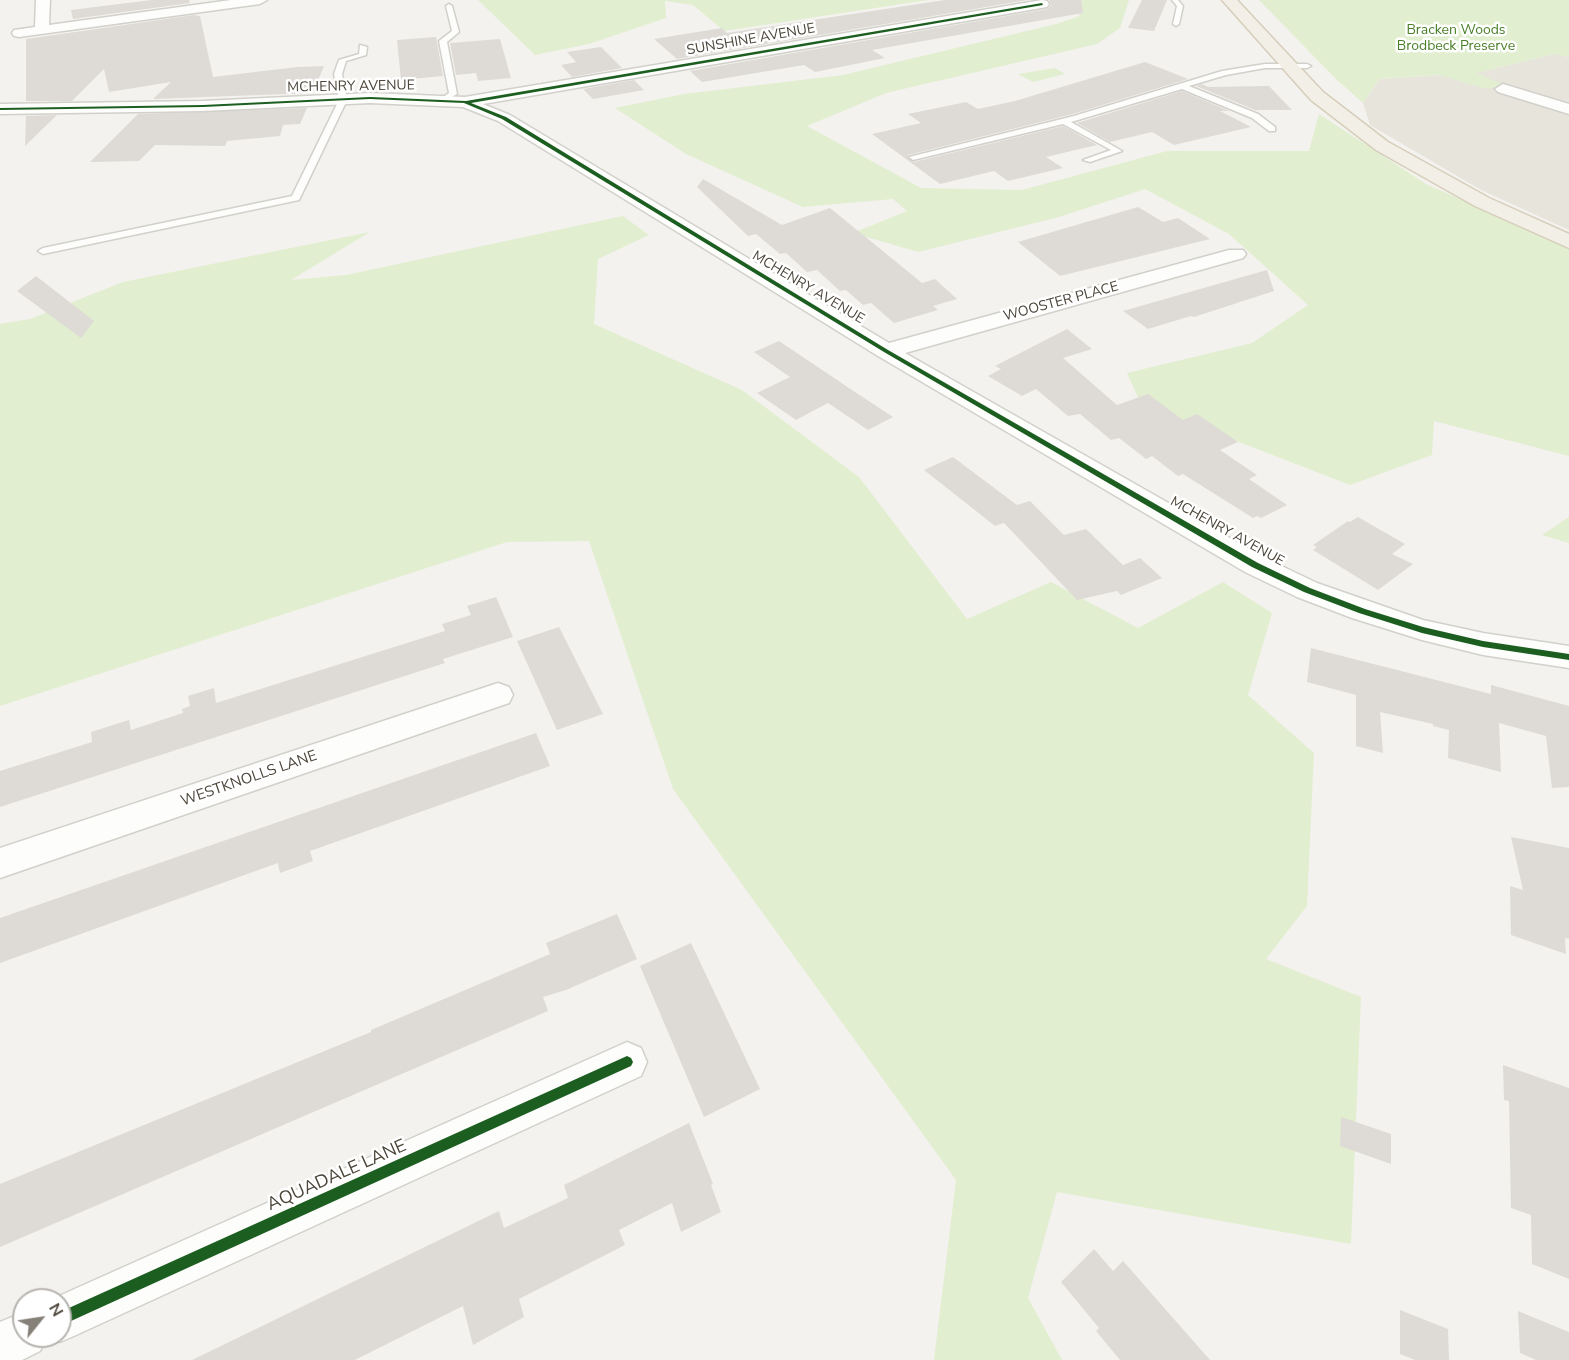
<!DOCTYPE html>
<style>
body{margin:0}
#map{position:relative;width:1569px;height:1360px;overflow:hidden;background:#f4f2ee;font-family:"Nunito Sans",sans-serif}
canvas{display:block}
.north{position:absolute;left:12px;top:1288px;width:60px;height:60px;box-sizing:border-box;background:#fff;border:2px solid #b7b4b0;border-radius:50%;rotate:60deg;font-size:16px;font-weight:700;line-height:24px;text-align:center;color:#4b4439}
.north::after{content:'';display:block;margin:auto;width:21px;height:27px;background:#868178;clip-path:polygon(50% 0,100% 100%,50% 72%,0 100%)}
</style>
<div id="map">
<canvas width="1569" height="1360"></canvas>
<div class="north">N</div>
</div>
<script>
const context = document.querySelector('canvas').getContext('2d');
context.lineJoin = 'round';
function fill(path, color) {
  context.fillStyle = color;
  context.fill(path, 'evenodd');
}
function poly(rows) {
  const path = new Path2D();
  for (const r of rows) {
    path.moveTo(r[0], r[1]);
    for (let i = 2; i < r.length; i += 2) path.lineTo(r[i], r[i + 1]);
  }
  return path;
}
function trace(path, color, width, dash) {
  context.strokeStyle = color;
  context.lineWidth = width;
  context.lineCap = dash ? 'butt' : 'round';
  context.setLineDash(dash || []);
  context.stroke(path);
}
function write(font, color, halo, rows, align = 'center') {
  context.font = font + ' "Nunito Sans",sans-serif';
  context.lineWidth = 5;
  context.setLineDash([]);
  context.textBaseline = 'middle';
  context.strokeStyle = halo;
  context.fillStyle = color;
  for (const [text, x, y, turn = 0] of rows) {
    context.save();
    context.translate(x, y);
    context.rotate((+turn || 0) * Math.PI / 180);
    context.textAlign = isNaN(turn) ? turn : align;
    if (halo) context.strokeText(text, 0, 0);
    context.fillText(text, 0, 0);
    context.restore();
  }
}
const residential = poly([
 [1554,54,1569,57,1569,230,1481,190,1370,125,1363,103,1379,79,1475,73]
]);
const green = poly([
 [478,0,928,0,724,31,693,5,665,1,666,18,589,44,535,55],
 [1064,0,1129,0,1120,28,1097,44,886,93,807,126,921,188,1022,190,1167,151,1309,151,1319,114,1426,184,1569,248,1569,456,1434,421,1432,455,1350,485,1141,404,1127,373,1252,343,1308,305,1229,234,1145,189,1059,217,918,252,853,233,907,211,893,199,803,207,686,154,615,108,684,94,843,75,1056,24,1080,16,1069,2],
 [1259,0,1569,0,1569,57,1554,54,1476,73,1505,85,1487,89,1439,75,1379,79,1363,103,1336,79],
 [1055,68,1065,74,1033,82,1018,74],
 [623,216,649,235,598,259,594,324,742,390,859,477,967,619,1051,582,1138,628,1223,582,1272,613,1248,695,1314,753,1307,906,1266,959,1361,997,1351,1244,1057,1192,1028,1298,1062,1360,934,1360,956,1180,673,789,589,541,507,542,0,706,0,324,30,319,123,282,370,232,291,280,346,275],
 [1569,517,1569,543,1542,535]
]);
const building = poly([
 [152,0,189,0,190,3,73,19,71,10],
 [945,0,1028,0,677,59,654,39,722,28,727,33],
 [1049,0,1081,0,1083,13,872,50,885,58,815,72,804,65,702,82,690,71,1047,9,1051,5],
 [1142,0,1167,0,1154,31,1128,28],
 [194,15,200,16,213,77,297,67,324,66,313,93,153,99,171,82,109,92,104,69,72,101,26,101,26,39],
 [436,37,443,76,401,80,397,40],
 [500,39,511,78,478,81,476,73,456,75,450,43],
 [601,47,622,68,572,77,561,65,576,62,567,52],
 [1145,62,1188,79,1073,114,908,155,907,157,914,162,1063,126,1097,145,1046,157,1063,168,1008,181,994,171,940,184,872,134,921,123,908,114,966,102,978,109,1015,101],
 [634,80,644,90,593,99,583,89],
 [1202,84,1208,87,1269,86,1292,110,1255,110,1196,86],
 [1182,91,1229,111,1220,111,1251,127,1174,145,1152,132,1110,142,1077,123],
 [307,108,300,124,283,125,280,136,227,141,225,146,155,145,139,161,90,162,138,114],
 [57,115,25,146,26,116],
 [703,179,782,225,830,208,922,283,935,279,957,299,933,306,938,310,894,323,871,303,863,305,846,290,840,291,817,270,807,272,786,253,780,254,756,234,748,236,697,187],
 [1138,207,1163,222,1178,218,1210,239,1060,276,1018,242],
 [1267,270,1274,291,1194,317,1191,316,1148,329,1123,311],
 [36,276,94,321,81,338,17,291],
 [1067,329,1092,349,1063,358,1117,405,1148,394,1183,420,1197,414,1238,442,1220,450,1257,475,1249,479,1287,505,1261,518,1257,516,1253,518,1183,474,1178,476,1152,456,1146,459,1119,438,1111,440,1080,414,1068,416,1036,389,1022,396,988,376,1001,369,995,366],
 [779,341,852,390,893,417,868,430,828,403,796,420,757,393,790,377,754,352],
 [953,457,1017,505,1030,501,1064,535,1086,529,1123,565,1140,558,1162,578,1121,595,1117,591,1077,600,1004,523,995,526,924,470],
 [1358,517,1405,544,1392,554,1413,564,1378,590,1313,550,1317,547,1313,545,1348,521,1350,522],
 [496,597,513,637,443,659,445,663,0,807,0,771,92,742,91,732,129,720,131,730,183,713,182,709,190,706,188,696,214,688,216,703,445,631,442,624,471,615,467,606],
 [559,627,603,714,557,730,517,641],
 [1311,648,1491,694,1491,685,1569,706,1569,787,1552,788,1546,736,1499,723,1501,772,1448,758,1449,730,1433,726,1433,724,1380,712,1383,753,1356,746,1356,695,1307,682],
 [536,733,550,766,310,851,313,861,280,873,278,863,0,963,0,918],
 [1511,837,1569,848,1569,939,1565,938,1566,954,1511,935,1510,886,1523,890],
 [617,914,637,959,566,990,543,997,548,1011,0,1247,0,1184,371,1032,371,1030,550,954,546,943],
 [691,943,760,1089,704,1117,640,966],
 [1503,1065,1569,1088,1569,1279,1532,1264,1531,1215,1511,1208,1509,1101,1504,1100],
 [1341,1117,1391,1134,1391,1164,1340,1146],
 [689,1123,713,1184,711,1185,721,1212,681,1232,672,1203,619,1230,625,1245,519,1299,524,1317,473,1345,463,1306,355,1360,192,1360,499,1211,504,1228,568,1198,564,1185],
 [1094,1249,1113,1271,1123,1261,1210,1360,1120,1360,1096,1331,1099,1328,1061,1282],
 [1400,1310,1448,1329,1449,1360,1415,1360,1400,1354],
 [1518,1311,1569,1332,1569,1360,1536,1360,1520,1353]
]);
const lane = poly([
 [1172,0,1178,0,1183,6,1179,24,1176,26,1173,24,1177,6,1172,0],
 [449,4,452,6,459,32,447,42,457,94,443,102,439,100,449,93,439,41,452,31,446,6,449,4],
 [360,45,367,47,366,55,346,61,342,74,347,100,299,200,43,254,38,251,43,248,292,196,339,100,334,74,339,60,359,54,360,45],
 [1265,64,1307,64,1311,66,1307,68,1265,68,1226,75,1189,86,1258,114,1275,127,1275,131,1269,131,1252,118,1182,89,1071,122,1122,151,1090,162,1083,160,1111,150,1063,124,913,160,909,157,1074,116,1222,71,1265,64]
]);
const street = poly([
 [36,0,50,0,49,25,231,0,267,0,260,4,19,37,14,36,12,33,14,30,35,27,36,0],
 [1042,0,1047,1,1049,4,1047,7,483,104,510,115,889,343,1229,250,1243,250,1246,254,1243,258,905,353,1265,558,1317,583,1423,620,1483,633,1569,646,1569,668,1483,655,1422,640,1352,618,1297,597,1245,572,878,356,498,121,463,107,370,103,203,111,0,114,0,104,203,101,370,93,465,97,1042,0],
 [1503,84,1569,104,1569,114,1498,92,1495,89,1503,84],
 [498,683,509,687,513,695,509,703,0,878,0,848,498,683],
 [627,1042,641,1048,647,1062,641,1076,76,1335,60,1342,47,1336,40,1351,22,1360,0,1360,0,1322,24,1312,24,1336,60,1336,60,1300,50,1300,627,1042]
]);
const primary = poly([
 [1222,0,1237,0,1323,92,1388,142,1489,198,1569,234,1569,248,1475,206,1376,150,1311,100,1222,0]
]);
const cycleway = poly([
 [1042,3,1043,5,471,103,506,117,888,350,1258,563,1310,588,1365,609,1423,627,1483,641,1569,654,1569,660,1483,647,1422,633,1359,613,1304,592,1252,567,884,352,502,119,464,103,370,99,203,107,0,110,0,108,203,105,370,97,466,101,1042,3],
 [627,1056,631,1058,633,1062,631,1066,60,1326,60,1312,627,1056]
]);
const farParknames = [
 ["Bracken Woods",1456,31],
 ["Brodbeck Preserve",1456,47]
];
const farStreetnames = [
 ["SUNSHINE AVENUE",751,40,-10],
 ["MCHENRY AVENUE",351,87,-1],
 ["MCHENRY AVENUE",808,288,31],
 ["WOOSTER PLACE",1061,302,-15],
 ["MCHENRY AVENUE",1227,532,29]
];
const streetNames = [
 ["WESTKNOLLS LANE",249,779,-19]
];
const nearStreetnames = [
 ["AQUADALE LANE",337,1176,-24]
];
fill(residential, '#e7e4dc');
fill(green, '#e1eecf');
fill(building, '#dedbd6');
trace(lane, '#d2d0cb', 3);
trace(street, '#d2d0cb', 3);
trace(primary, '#d6cebb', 3);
fill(lane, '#fdfdfc');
fill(street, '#fdfdfc');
fill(primary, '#f2efe6');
fill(cycleway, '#1b5e20');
write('14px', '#4a7f2a', '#fff', farParknames);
write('14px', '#4b4439', '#fff', farStreetnames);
write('15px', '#4b4439', '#fff', streetNames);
write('18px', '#4b4439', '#fff', nearStreetnames);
</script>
